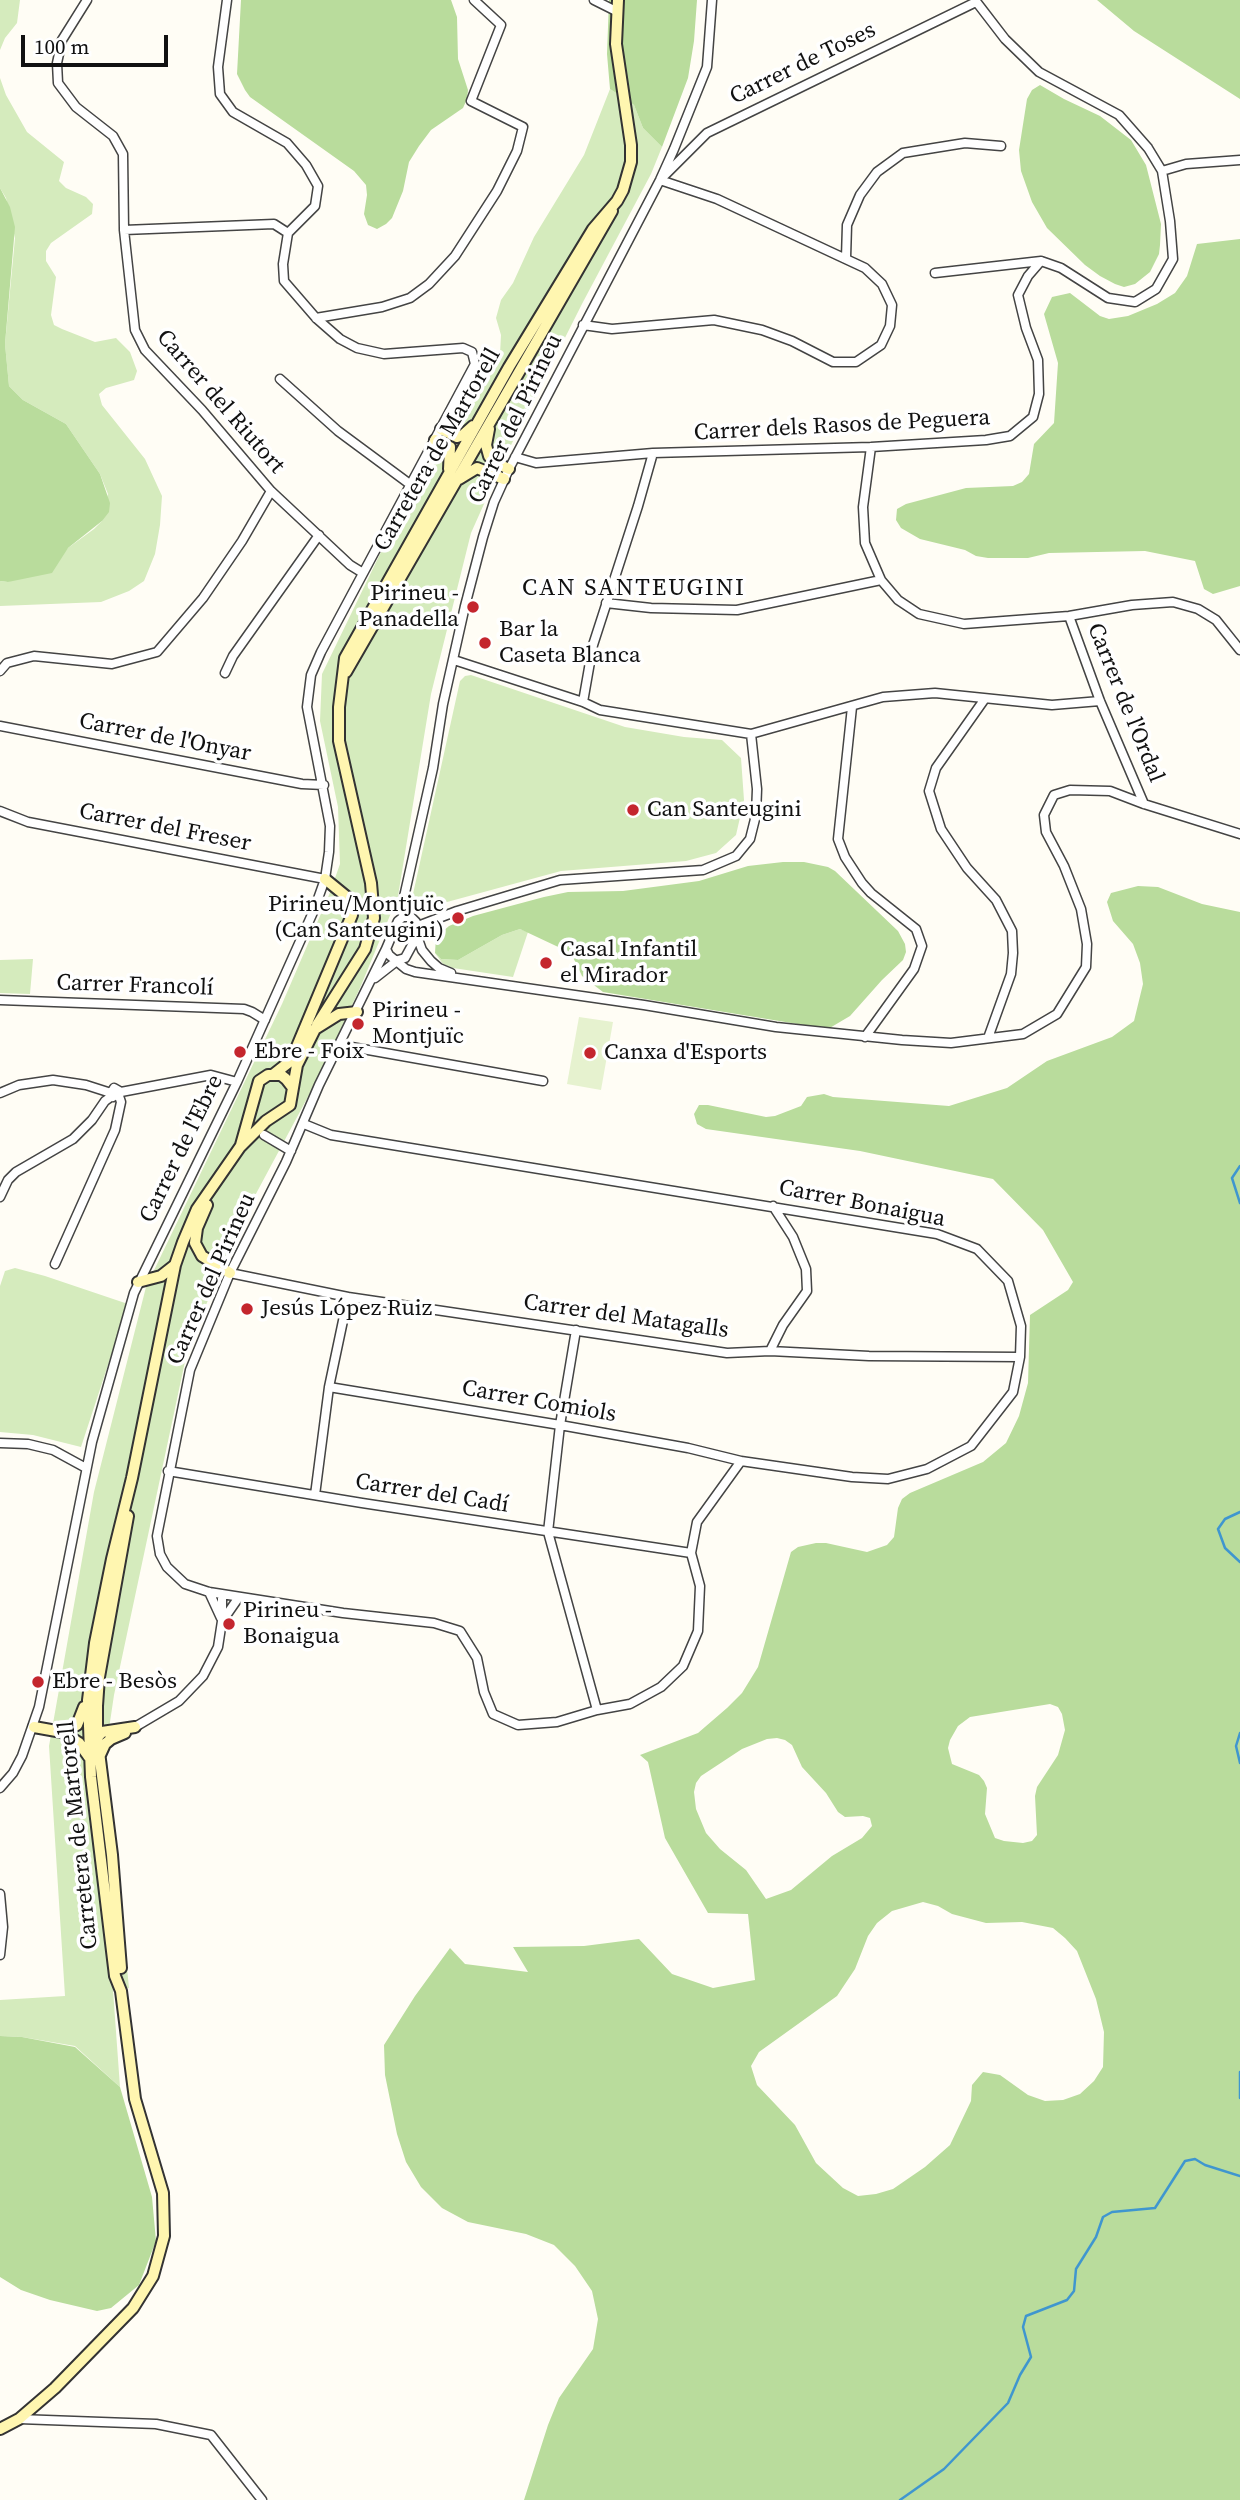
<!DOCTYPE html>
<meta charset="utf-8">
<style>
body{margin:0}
#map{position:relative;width:1240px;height:2500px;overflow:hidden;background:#fffdf5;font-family:"Source Serif 4",serif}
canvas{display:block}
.scale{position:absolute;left:21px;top:35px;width:147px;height:32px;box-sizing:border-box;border:4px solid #111;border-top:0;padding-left:9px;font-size:21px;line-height:24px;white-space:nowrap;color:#111;-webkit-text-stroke:5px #fff;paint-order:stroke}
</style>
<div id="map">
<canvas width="1240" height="2500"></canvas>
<div class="scale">100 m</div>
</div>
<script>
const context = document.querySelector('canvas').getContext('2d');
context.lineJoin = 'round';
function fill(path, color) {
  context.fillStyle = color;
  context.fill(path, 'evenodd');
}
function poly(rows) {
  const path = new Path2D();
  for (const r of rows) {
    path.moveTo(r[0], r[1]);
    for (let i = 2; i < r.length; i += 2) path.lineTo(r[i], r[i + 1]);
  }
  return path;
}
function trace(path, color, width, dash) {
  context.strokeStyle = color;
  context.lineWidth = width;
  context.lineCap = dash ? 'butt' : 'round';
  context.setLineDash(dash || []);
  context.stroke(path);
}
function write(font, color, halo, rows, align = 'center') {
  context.font = font + ' "Source Serif 4",serif';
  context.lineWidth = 7;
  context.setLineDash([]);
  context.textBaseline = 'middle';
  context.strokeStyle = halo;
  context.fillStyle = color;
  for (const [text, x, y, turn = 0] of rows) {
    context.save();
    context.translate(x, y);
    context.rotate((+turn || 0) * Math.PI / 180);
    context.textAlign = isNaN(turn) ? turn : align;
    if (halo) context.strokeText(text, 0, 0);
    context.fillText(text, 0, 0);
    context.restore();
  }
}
const green = poly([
 [0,0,20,0,17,23,5,38,0,50],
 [0,78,6,95,27,132,64,162,59,181,66,188,86,197,93,204,92,214,51,243,46,251,46,261,56,277,51,315,54,325,62,329,95,342,116,338,130,352,137,371,134,380,106,388,99,394,102,405,145,459,162,496,160,525,155,554,144,581,129,591,101,602,0,606,0,581,8,582,68,548,94,529,102,521,108,494,100,474,66,424,23,400,9,386,5,344,15,238,6,198,0,188],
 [610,89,634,105,643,128,662,147,651,174,583,302,505,457,471,533,431,694,398,896,360,988,318,1078,236,1231,187,1352,114,1695,106,1749,129,1988,113,1990,120,2087,75,2046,22,2037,0,2036,0,2000,65,1996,49,1746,94,1492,146,1287,282,1004,329,895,340,864,338,807,320,721,322,674,380,554,500,354,501,335,496,318,501,300,513,283,534,237,584,155],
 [471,675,625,727,684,737,722,740,741,758,744,800,736,835,716,853,686,861,561,871,425,908,417,904,413,894,460,681,465,676],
 [520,929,528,932,513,977,453,968,443,964,435,953,441,959,458,960,502,935],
 [33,959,30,994,0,993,0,960],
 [15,1268,45,1276,128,1304,81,1447,33,1435,0,1432,0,1286,5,1271]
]);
const forest = poly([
 [241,0,451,0,457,17,458,59,468,90,467,99,463,108,431,130,419,146,409,162,403,191,392,218,386,224,377,229,368,225,364,214,367,195,366,185,354,171,250,97,245,90,237,74],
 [609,0,697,0,694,41,688,78,662,147,643,128,634,105,610,89,607,54],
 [1097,0,1240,0,1240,99,1134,31],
 [1040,85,1064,99,1100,116,1131,140,1146,165,1161,224,1160,245,1159,254,1150,272,1135,284,1124,287,1115,284,1100,276,1085,265,1047,228,1032,202,1021,171,1019,150,1027,99,1032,90],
 [0,188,10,207,15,227,5,344,9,386,23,400,66,424,100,474,110,503,109,512,102,521,68,548,52,573,8,582,0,581],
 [1240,239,1240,586,1213,594,1204,589,1195,561,1145,551,1049,553,1028,558,988,558,976,556,965,550,920,539,901,528,896,520,897,509,906,504,966,488,1013,486,1022,482,1029,474,1034,444,1054,423,1058,363,1044,314,1052,297,1070,293,1100,316,1109,319,1128,316,1157,304,1175,293,1187,276,1197,244],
 [783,862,804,862,828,867,835,871,898,931,905,944,906,952,903,960,882,980,850,1016,828,1029,603,992,582,976,571,953,520,929,502,935,458,960,441,959,435,953,436,937,449,926,473,916,544,897,568,892,623,891,699,881,748,866],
 [1138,886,1158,887,1202,904,1240,912,1240,2500,524,2500,548,2425,559,2398,593,2349,598,2319,592,2291,575,2266,554,2245,526,2234,468,2222,442,2208,421,2187,406,2162,397,2134,385,2075,384,2045,415,1996,450,1948,465,1964,528,1972,513,1947,584,1946,639,1939,672,1974,713,1988,755,1980,748,1914,708,1913,665,1838,648,1762,640,1755,698,1733,727,1708,742,1693,758,1667,791,1552,798,1547,816,1543,826,1543,867,1552,887,1545,894,1537,898,1508,902,1499,910,1493,983,1462,1006,1443,1019,1416,1028,1383,1030,1315,1068,1290,1073,1282,1043,1230,993,1179,860,1151,706,1129,697,1124,694,1114,699,1105,708,1105,766,1117,775,1116,801,1106,807,1097,824,1094,833,1097,949,1106,1007,1088,1047,1061,1112,1037,1134,1021,1143,984,1140,963,1133,944,1113,921,1107,902,1111,893],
 [1050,1704,1058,1707,1062,1714,1065,1730,1058,1755,1037,1787,1035,1796,1037,1835,1032,1841,1023,1843,1004,1841,995,1838,985,1814,987,1788,984,1781,979,1775,952,1764,948,1748,950,1740,958,1726,970,1717],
 [777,1738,785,1740,792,1745,802,1767,826,1793,838,1812,845,1817,863,1816,870,1818,872,1826,862,1838,832,1856,791,1890,766,1899,746,1870,720,1849,706,1833,696,1809,694,1792,696,1783,701,1776,742,1749,767,1739],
 [923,1902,938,1906,952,1914,986,1923,1022,1922,1053,1928,1065,1938,1077,1951,1096,1999,1104,2032,1103,2067,1094,2081,1080,2094,1063,2100,1045,2101,1028,2095,1000,2075,983,2072,972,2085,971,2101,950,2145,925,2167,893,2189,876,2194,858,2196,843,2188,816,2163,795,2125,757,2085,751,2066,759,2052,837,1996,855,1969,868,1936,877,1923,892,1911],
 [0,2036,22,2037,75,2047,120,2087,152,2197,156,2241,139,2285,111,2308,97,2311,50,2300,21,2290,0,2277]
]);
const pitch = poly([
 [579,1017,613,1022,601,1090,567,1084]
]);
const stream = poly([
 [1240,1166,1232,1178,1240,1203],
 [1240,1512,1225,1519,1218,1529,1225,1548,1240,1562],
 [1240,1733,1236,1746,1240,1763],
 [1240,2072,1240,2098],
 [900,2500,944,2469,1008,2403,1020,2375,1031,2357,1023,2327,1026,2316,1067,2300,1074,2291,1076,2269,1096,2237,1103,2217,1112,2212,1155,2208,1185,2161,1195,2159,1205,2165,1240,2176]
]);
const street = poly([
 [87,0,62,40,57,63,58,83,76,107,113,136,123,154,124,230,135,330,145,350,202,410,271,491,350,565,363,573],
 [594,0,616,11],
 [712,0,707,67,674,149,660,180,509,469,494,502,483,537,465,606,443,704,433,768,404,897,403,917,398,921,386,949,389,955,406,969,415,972,644,1005,776,1027,902,1040,951,1043,1023,1034,1057,1014,1086,967,1087,944,1081,909,1064,866,1046,832,1044,815,1054,795,1070,790,1110,791,1144,804,1240,834],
 [1162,171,1186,164,1240,160],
 [124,230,274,224,288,233],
 [846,258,847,225,860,195,877,172,903,153,965,143,1001,146],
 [935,273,1041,261],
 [316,318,382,307,410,298,429,284,455,256,497,191,517,151,523,127,471,101,501,25,474,0],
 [583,325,612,329,714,320,762,330,792,341,833,362,856,362,881,345,890,326,892,305,882,284,865,268,717,199,660,180,707,133,976,2],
 [280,379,338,431,411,485],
 [871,447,863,507,865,543,881,580,898,600,919,614,964,624,1069,616,1132,605,1173,602,1198,609,1216,620,1240,650],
 [515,457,536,463,653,453,871,447,986,440,1010,436,1033,417,1039,394,1038,360,1026,328,1018,295,1028,276,1041,261,1061,268,1108,298,1135,302,1156,289,1173,259,1170,221,1162,171,1148,148,1119,115,1039,72,1005,39,975,0],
 [606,603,651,608,737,610,881,580],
 [1069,616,1100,701,1144,804],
 [454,660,583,702,600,710,751,734,883,697,935,693,1052,705,1100,701],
 [0,671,7,663,34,656,112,664,157,652,203,598,242,541,271,491],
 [225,673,233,656,319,535],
 [984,700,936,768,929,791,941,829,967,868,996,900,1012,931,1013,953,1011,974,988,1038],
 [583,702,593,645,638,506,653,453],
 [852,707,838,839,845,857,862,883,871,893,916,929,922,946,914,969,865,1037],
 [0,726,302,784,324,785],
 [0,811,28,822,325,879],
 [418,926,457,911,560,880,703,870,736,856,750,839,756,815,757,789,751,734],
 [417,936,422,950,431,961,439,968,451,973],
 [386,949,319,1085,286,1162,230,1273,190,1370,157,1536,160,1554,167,1567,185,1584,209,1592,343,1613,434,1623,460,1631,477,1658,484,1692,493,1714,518,1725,557,1722,597,1710,630,1704,661,1687,683,1666,698,1631,700,1586,691,1553,697,1522,741,1461],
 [375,978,398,960,405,958,417,936,416,922,411,917,403,917],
 [0,1000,244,1009,252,1012,265,1020],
 [340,1045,543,1081],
 [0,1093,19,1085,53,1080,86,1085,111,1093,113,1097],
 [111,1093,114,1088,121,1092,211,1075,237,1082],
 [304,1124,331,1135,937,1234,977,1249,1008,1281,1021,1326,1020,1357,1013,1392,971,1446,927,1469,888,1479,852,1477,741,1461,688,1448,560,1425,329,1387],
 [264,1135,291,1151],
 [0,1197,8,1180,16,1172,73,1139,92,1120,105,1101,112,1096],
 [55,1264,115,1130,121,1102,119,1096],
 [230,1273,348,1297,727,1353,770,1351,869,1356,1020,1357],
 [576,1330,560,1425,548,1532,597,1710],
 [770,1351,783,1325,807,1291,806,1269,793,1237,773,1206],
 [0,1443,28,1444,53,1450,86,1468],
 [168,1471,362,1503,691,1553],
 [315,1495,329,1387,348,1297],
 [209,1592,221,1618],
 [223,1620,239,1597],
 [135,1727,179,1701,203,1676,218,1647,222,1621,222,1595],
 [0,1788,13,1773,22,1756,39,1707,92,1442,134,1293,237,1082,314,910,325,879,329,852,330,826,307,707,311,675,321,652,475,364,472,352,463,348,384,354,357,348,340,339,316,318,284,281,283,264,288,233,315,206,318,186,306,165,287,143,233,112,220,94,218,67,227,0],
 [0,1894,3,1927,0,1955],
 [19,2419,156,2424,211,2435,262,2500]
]);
const secondary = poly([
 [441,429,457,437,463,435,473,426],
 [489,429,486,445,489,456,494,462,509,469],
 [435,440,450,447,449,469],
 [459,479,477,468,504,479],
 [346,672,612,211],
 [317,1025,365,949,374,918,371,883,339,741,339,707,345,658,509,367,593,229,617,201,623,190,631,162,631,145,616,44,618,0],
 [296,1049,352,915,347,897,325,879],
 [274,1074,288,1063,303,1043],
 [241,1145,259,1081,268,1075,281,1075,286,1079,293,1088],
 [207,1205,197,1228,195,1243,202,1256,230,1273],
 [138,1282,161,1276,175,1265],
 [34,1727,62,1732,79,1743,89,1757],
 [62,1732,77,1725,84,1707],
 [95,1740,102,1732,135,1727],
 [100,1755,105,1744,111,1739,125,1733],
 [121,1968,112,1855,97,1736,97,1706,99,1677,128,1516],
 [0,2429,19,2419,55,2388,133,2308,153,2276,164,2236,163,2193,135,2099,121,1991,115,1976,91,1777,88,1700,95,1643,112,1559,132,1478,175,1265,183,1242,197,1209,240,1147,266,1121,290,1105,297,1065,315,1029,339,1014,357,1012]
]);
const markers = [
 [473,607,7,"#c4262e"],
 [485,643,7,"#c4262e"],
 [633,810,7,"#c4262e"],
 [458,918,7,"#c4262e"],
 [546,963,7,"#c4262e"],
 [358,1024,7,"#c4262e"],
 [240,1052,7,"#c4262e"],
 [590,1053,7,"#c4262e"],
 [247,1309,7,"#c4262e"],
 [229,1624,7,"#c4262e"],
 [38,1682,7,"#c4262e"]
];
const streetNames = [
 ["Carrer de Toses",803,64,-26],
 ["Carrer del Riutort",220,402,49],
 ["Carrer del Pirineu",516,419,-64],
 ["Carrer dels Rasos de Peguera",842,426,-3],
 ["Carretera de Martorell",438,450,-60],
 ["Carrer de l'Ordal",1125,703,68],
 ["Carrer de l'Onyar",165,738,11],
 ["Carrer del Freser",165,828,11],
 ["Carrer Francolí",135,986,2],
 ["Carrer de l'Ebre",182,1149,-64],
 ["Carrer Bonaigua",862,1204,11],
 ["Carrer del Pirineu",212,1279,-66],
 ["Carrer del Matagalls",626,1317,8],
 ["Carrer Comiols",539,1402,10],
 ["Carrer del Cadí",432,1494,9],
 ["Carretera de Martorell",79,1835,-96]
];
const poiNames = [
 ["Pirineu -",459,594,"right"],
 ["Panadella",459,620,"right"],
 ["Bar la",499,630],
 ["Caseta Blanca",499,656],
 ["Can Santeugini",647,810],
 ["Pirineu/Montjuïc",444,905,"right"],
 ["(Can Santeugini)",444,931,"right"],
 ["Casal Infantil",560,950],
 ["el Mirador",560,976],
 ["Pirineu -",372,1011],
 ["Montjuïc",372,1037],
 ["Ebre - Foix",254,1052],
 ["Canxa d'Esports",604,1053],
 ["Jesús López Ruiz",261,1309],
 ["Pirineu -",243,1611],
 ["Bonaigua",243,1637],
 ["Ebre - Besòs",52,1682]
];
const neighbourhoodNames = [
 ["CAN SANTEUGINI",634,589]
];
fill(green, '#d5ebbd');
fill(forest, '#b9dc9c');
fill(pitch, '#e6f2cf');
trace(stream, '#3f96cf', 2.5);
trace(street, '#444', 11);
trace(secondary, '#333', 14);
trace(street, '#fff', 8);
trace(secondary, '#fff6b0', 10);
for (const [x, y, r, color] of markers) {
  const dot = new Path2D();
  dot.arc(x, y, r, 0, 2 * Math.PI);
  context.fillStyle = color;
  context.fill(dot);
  trace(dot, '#fff', 2.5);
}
write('23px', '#111', '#fff', streetNames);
write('23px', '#111', '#fff', poiNames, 'left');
context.letterSpacing = '2px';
write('24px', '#111', '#fff', neighbourhoodNames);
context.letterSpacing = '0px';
</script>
